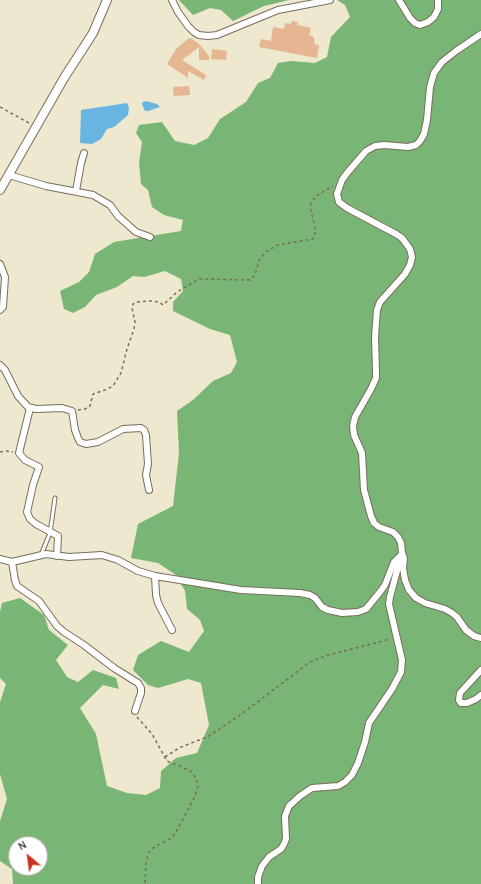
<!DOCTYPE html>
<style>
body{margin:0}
#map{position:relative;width:481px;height:884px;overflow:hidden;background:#ede8ce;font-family:"Comic Neue",sans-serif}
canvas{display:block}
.north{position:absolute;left:8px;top:836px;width:40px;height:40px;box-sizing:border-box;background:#fff;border:1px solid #b1aaa5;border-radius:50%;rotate:331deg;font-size:11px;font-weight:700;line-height:16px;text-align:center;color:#3b2a1e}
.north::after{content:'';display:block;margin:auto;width:14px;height:18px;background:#c8321e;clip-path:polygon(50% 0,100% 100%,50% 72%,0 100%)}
</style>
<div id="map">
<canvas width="481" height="884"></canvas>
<div class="north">N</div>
</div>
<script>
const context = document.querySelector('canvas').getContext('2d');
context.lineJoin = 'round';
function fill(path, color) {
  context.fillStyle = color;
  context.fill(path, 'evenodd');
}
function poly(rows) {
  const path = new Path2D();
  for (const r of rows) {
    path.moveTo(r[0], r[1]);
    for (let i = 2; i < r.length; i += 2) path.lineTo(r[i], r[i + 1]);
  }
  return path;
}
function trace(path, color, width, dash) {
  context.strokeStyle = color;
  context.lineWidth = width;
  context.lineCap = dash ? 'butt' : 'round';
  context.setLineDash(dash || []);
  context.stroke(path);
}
const forest = poly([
 [179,0,289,0,264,6,233,21,221,10,210,8,193,15],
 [337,0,481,0,481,884,13,884,12,869,0,861,0,821,7,799,0,774,0,702,6,684,0,678,0,612,2,603,20,598,44,615,49,630,68,645,56,660,67,677,78,682,93,670,116,678,119,689,103,685,80,708,96,734,107,786,127,793,146,795,160,788,161,771,176,758,197,753,209,725,201,683,188,679,158,688,148,685,133,670,138,655,161,641,189,652,204,631,200,620,187,609,185,591,176,575,158,563,131,558,138,524,173,506,179,453,177,411,193,400,213,381,231,373,237,362,230,335,210,329,173,311,173,302,183,291,181,279,165,271,144,277,133,276,117,287,96,295,85,307,73,313,64,309,60,291,79,282,89,272,95,254,114,242,181,231,183,220,164,215,152,207,148,190,141,184,139,163,142,142,136,133,139,125,162,122,175,141,194,145,208,138,220,119,246,102,258,83,270,78,278,63,291,61,315,63,327,57,331,37,350,17,345,5],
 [16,844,40,844,40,868,16,868]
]);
const water = poly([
 [146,101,157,104,160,107,148,111,145,111,142,104,143,102],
 [127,103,129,108,128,115,114,127,107,129,101,139,92,144,80,143,81,110]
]);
const building = poly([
 [292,21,298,22,297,25,311,28,309,35,313,36,313,38,315,39,314,44,319,45,317,58,259,47,261,39,271,41,273,27,284,29,285,23,291,24],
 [189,38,190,39,191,38,200,45,209,56,209,60,199,60,199,47,182,60,206,75,204,80,188,71,188,78,167,64,176,49],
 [212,49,227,51,226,60,211,59],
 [189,86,190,95,174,96,173,87]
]);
const path = poly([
 [0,107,29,123],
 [78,410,85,409,90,406,93,394,105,390,113,386,121,373,127,349,134,329,135,322,132,308,133,304,137,302,151,301,159,302,163,305,177,292,199,279,250,280,255,275,259,260,267,251,278,245,313,239,316,231,311,211,311,203,316,196,333,186],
 [0,452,6,451,13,452],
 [137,717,152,734,167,761,171,763,180,766,192,772,196,779,198,786,195,796,175,834,171,838,153,848,148,854,146,862,145,884],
 [165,757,179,748,209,736,243,713,310,662,325,656,390,639]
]);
const service = poly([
 [41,555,50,533,55,498]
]);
const minor = poly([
 [172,0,178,12,188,26,194,32,199,35,208,36,217,35,278,10,330,0],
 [399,0,410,18,415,23,420,25,428,22,434,17,438,9,438,0],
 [481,34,456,51,442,62,434,73,430,87,427,120,424,134,420,141,416,145,408,147,384,145,375,146,366,151,347,173,342,180,337,194,339,202,347,208,396,234,402,238,410,249,412,257,410,265,405,274,380,302,377,310,375,337,376,371,376,378,371,389,355,417,353,426,354,435,362,453,364,490,371,516,374,523,379,527,393,532,398,537,401,543,402,553,404,558,403,568,405,580,409,590,416,598,425,603,445,609,452,613,457,617,466,630,474,636,481,638],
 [9,175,46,186,93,195,110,205,118,216,136,232,150,237],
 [76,191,81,163,84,153],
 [0,264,5,277,3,307,0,310],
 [0,365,5,370,18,396,28,407,36,409,62,408,72,411,75,430,78,438,80,442,86,444,98,442,123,429,141,428,144,430,146,435,148,464,146,475,149,490],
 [30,408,19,453,25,460,39,467,33,485,27,512,30,519,36,524,58,536,57,556],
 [0,559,12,562,46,554,69,557,102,555,118,560,138,571,155,576,241,590,300,593,310,595,315,598,322,607,328,610,342,613,358,612,366,609,380,592,385,585,394,562,401,555],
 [12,562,15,580,17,586,39,601,57,626,64,632,84,645,114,668,138,683,141,688,141,693,135,711],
 [155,576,156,595,158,603,172,630],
 [481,670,460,693,459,700,461,703,467,703,476,699,481,695],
 [258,884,258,877,262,866,269,857,281,849,284,844,286,839,285,816,289,806,300,796,312,788,338,786,345,782,352,775,358,763,365,742,369,723,392,689,401,672,402,660,389,604,390,597,401,556]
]);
const tertiary = poly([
 [0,190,64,78,93,33,107,0]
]);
fill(forest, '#79b574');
fill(water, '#69b5e2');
fill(building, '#e6b592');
trace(service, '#796c5c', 5);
trace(minor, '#796c5c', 8);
trace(tertiary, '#796c5c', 10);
trace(path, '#796c5c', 1.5, [3, 3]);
trace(service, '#fff', 3);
trace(minor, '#fff', 6);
trace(tertiary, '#fff', 8);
</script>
